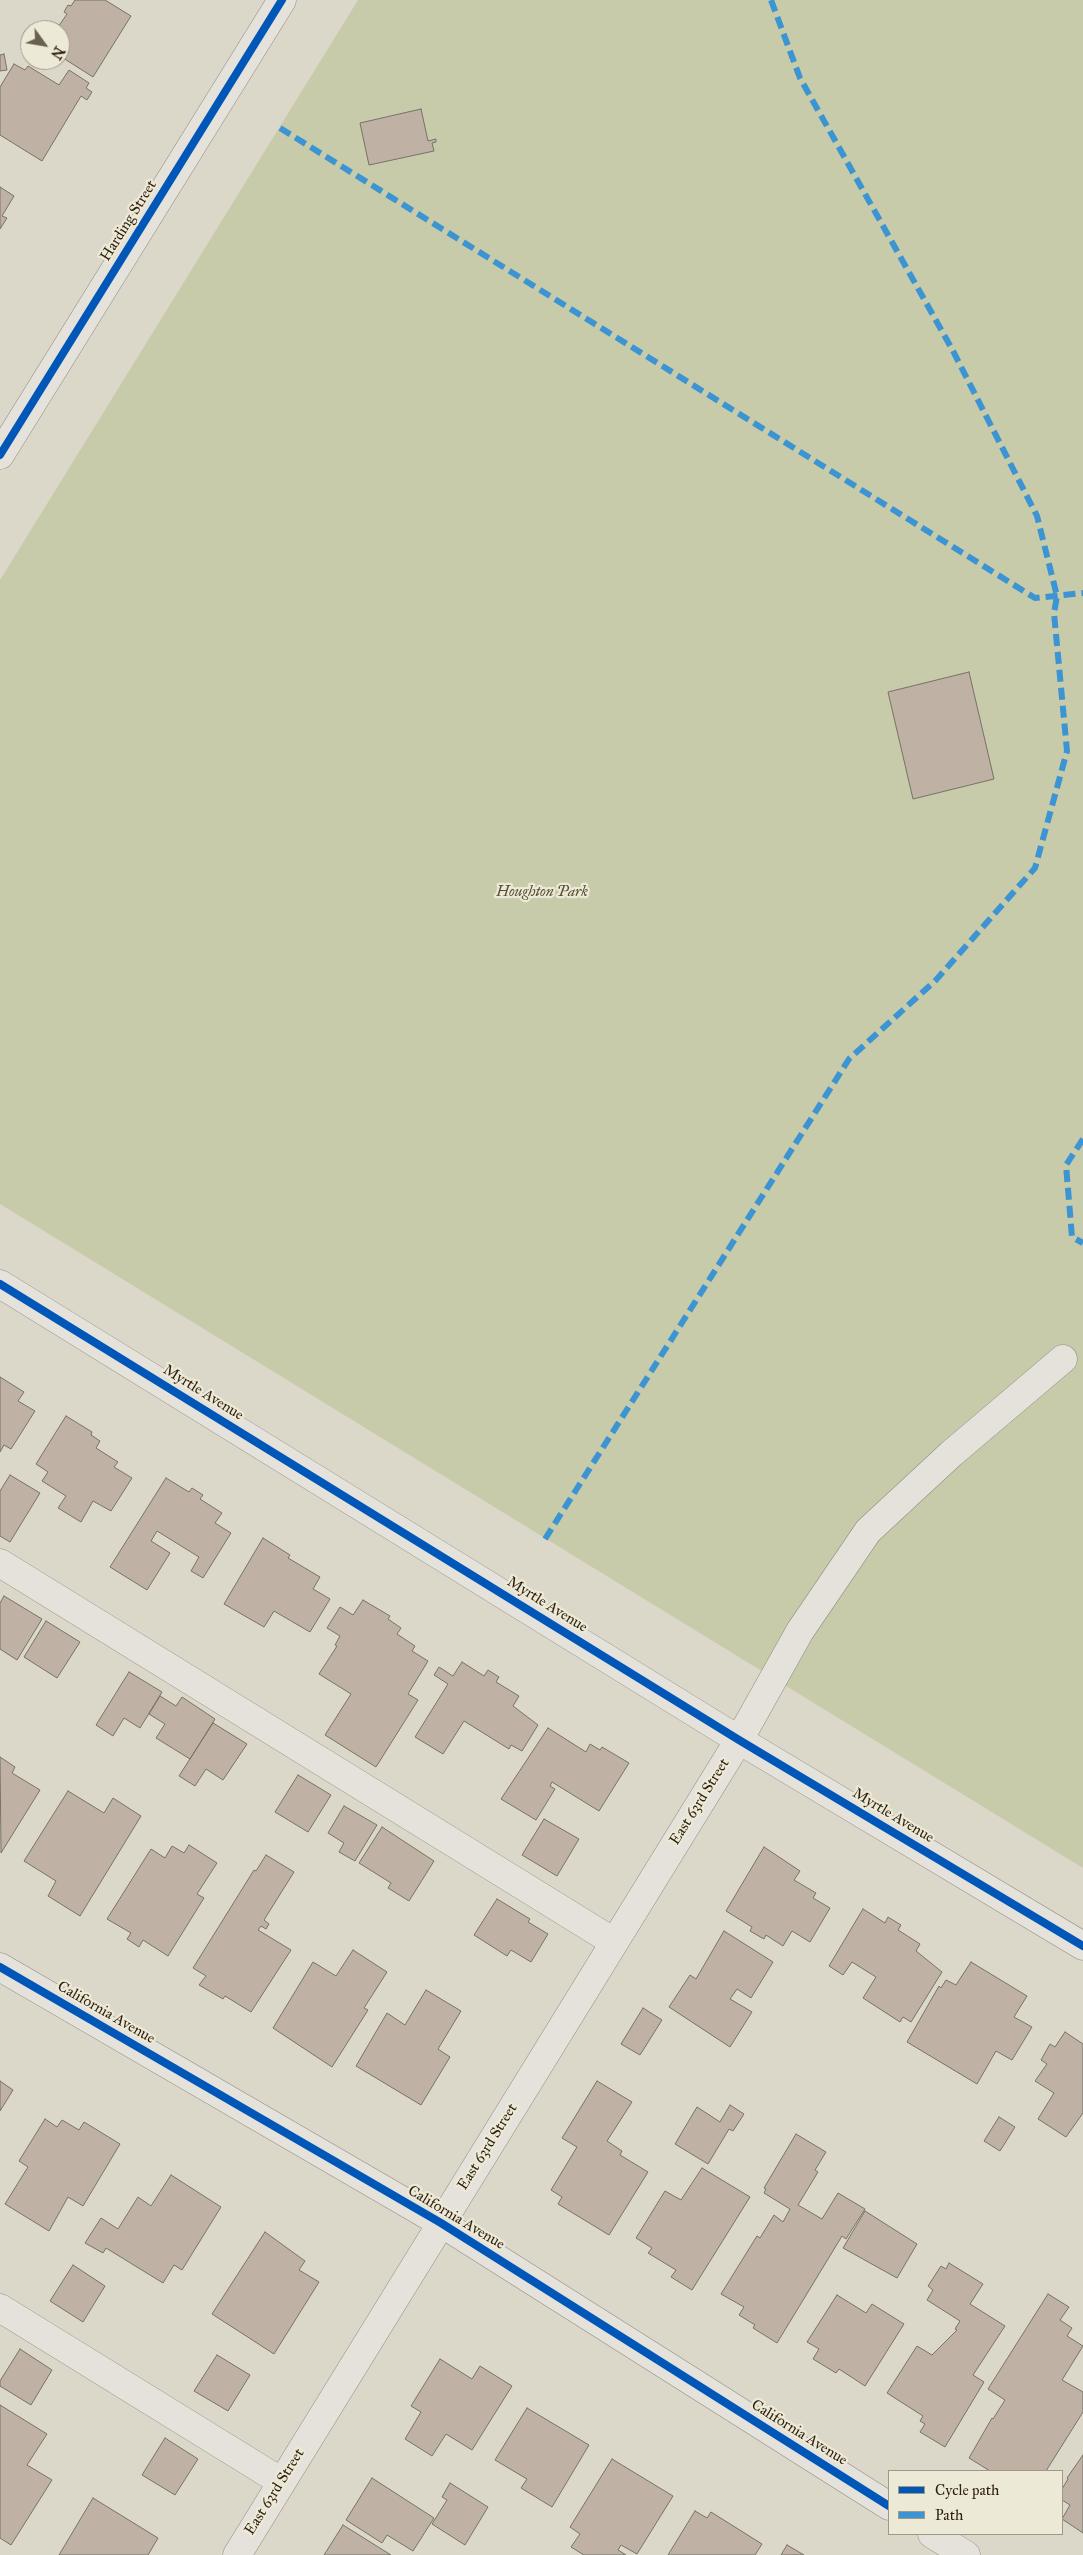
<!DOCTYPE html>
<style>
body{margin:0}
#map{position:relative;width:1083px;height:2555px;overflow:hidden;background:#dcd8c9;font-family:"IM FELL Great Primer",serif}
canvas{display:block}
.legend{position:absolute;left:888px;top:2470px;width:175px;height:65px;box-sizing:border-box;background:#ede9d7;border:1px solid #a19886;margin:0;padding:6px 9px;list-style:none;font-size:15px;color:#2e1e0d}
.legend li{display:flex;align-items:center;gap:10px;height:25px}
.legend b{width:25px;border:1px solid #a19886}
.north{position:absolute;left:20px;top:20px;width:50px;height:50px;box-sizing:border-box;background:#ede9d7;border:1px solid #a19886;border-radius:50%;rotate:122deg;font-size:14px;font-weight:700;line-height:20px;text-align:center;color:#2e1e0d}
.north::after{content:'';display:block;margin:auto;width:18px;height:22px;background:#6b5f4f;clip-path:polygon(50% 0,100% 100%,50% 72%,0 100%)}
</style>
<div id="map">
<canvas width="1083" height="2555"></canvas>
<ul class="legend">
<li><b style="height:6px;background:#0057b8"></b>Cycle path</li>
<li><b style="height:6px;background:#3c94d2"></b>Path</li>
</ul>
<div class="north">N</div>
</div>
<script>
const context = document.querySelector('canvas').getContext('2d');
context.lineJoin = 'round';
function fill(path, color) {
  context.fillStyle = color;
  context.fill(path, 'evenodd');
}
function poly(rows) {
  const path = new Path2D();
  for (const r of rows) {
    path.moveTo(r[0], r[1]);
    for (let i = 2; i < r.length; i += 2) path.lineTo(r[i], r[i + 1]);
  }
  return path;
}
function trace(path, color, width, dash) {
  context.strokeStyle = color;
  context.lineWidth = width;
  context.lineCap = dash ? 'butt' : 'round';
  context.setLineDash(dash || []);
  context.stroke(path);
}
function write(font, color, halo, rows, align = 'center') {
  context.font = font + ' "IM FELL Great Primer",serif';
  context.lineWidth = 4.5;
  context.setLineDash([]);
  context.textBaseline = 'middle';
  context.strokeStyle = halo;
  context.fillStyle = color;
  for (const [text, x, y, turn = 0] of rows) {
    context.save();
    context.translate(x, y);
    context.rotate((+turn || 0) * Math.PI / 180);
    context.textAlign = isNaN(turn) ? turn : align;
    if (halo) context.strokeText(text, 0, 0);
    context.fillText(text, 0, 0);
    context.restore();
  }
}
const green = poly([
 [358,0,1083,0,1083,1868,0,1204,0,580]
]);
const building = poly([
 [75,0,105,0,131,16,93,77,60,56,60,30,56,30,67,14,64,12,68,5,71,6,75,0],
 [4,54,7,70,0,71,0,55,4,54],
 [14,64,25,70,28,66,59,85,69,70,89,83,86,88,92,92,87,100,81,96,42,161,0,135,0,87,14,64],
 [421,109,428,141,436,139,436,142,432,143,434,151,369,165,360,123,421,109],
 [0,187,14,196,2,216,7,218,0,229,0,187],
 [969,672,994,779,913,799,888,692,969,672],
 [0,1377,24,1392,18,1401,35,1411,11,1449,4,1445,0,1452,0,1377],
 [66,1416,92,1432,91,1435,100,1441,96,1448,118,1462,114,1467,132,1478,111,1511,93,1501,81,1522,58,1508,66,1496,42,1481,48,1472,36,1464,66,1416],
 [10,1475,40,1493,10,1542,0,1536,0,1491,10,1475],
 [166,1478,189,1492,192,1488,203,1495,200,1499,222,1513,215,1523,231,1533,203,1578,191,1571,199,1557,157,1531,151,1541,170,1553,147,1590,110,1567,166,1478],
 [263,1538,290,1555,288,1558,320,1577,313,1589,330,1599,310,1632,274,1611,264,1627,224,1604,263,1538],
 [4,1596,42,1619,17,1660,0,1649,0,1603,4,1596],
 [363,1600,390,1616,388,1619,401,1628,397,1634,415,1646,412,1651,428,1661,408,1694,418,1700,376,1767,325,1735,351,1694,319,1674,337,1646,335,1645,340,1636,327,1628,340,1607,353,1615,363,1600],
 [46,1621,80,1642,57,1678,24,1657,46,1621],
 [462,1662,484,1676,488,1670,499,1677,496,1682,519,1696,513,1706,538,1725,522,1751,511,1745,509,1749,464,1721,443,1754,415,1737,448,1684,434,1675,439,1667,453,1676,462,1662],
 [129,1672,162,1692,140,1728,124,1718,113,1736,96,1725,129,1672],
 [160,1696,176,1706,182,1697,215,1719,190,1759,156,1738,165,1724,149,1714,160,1696],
 [213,1723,247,1744,223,1780,206,1769,195,1786,179,1776,213,1723],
 [548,1728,586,1752,590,1744,600,1750,602,1747,629,1763,599,1811,552,1782,550,1786,555,1789,536,1820,501,1799,548,1728],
 [0,1757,15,1767,12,1773,40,1790,1,1853,0,1757],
 [298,1775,331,1795,308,1832,275,1812,298,1775],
 [68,1791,104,1813,113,1798,141,1816,80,1916,48,1896,56,1881,24,1861,68,1791],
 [344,1806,377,1825,355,1861,339,1852,344,1843,328,1833,344,1806],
 [544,1819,579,1839,557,1876,522,1855,544,1819],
 [382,1827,434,1861,409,1901,388,1888,391,1883,359,1863,382,1827],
 [189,1845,217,1863,197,1894,204,1898,168,1956,143,1940,139,1947,127,1939,131,1933,107,1919,151,1849,165,1858,172,1846,184,1853,189,1845],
 [764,1847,800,1871,794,1880,816,1893,813,1898,830,1908,810,1942,792,1931,783,1946,766,1935,764,1939,750,1931,752,1927,726,1911,764,1847],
 [266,1855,294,1872,264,1920,269,1924,266,1929,261,1926,258,1930,291,1950,251,2012,225,1996,223,1999,199,1985,206,1976,193,1968,254,1870,256,1871,266,1855],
 [497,1899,530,1919,528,1922,548,1934,531,1962,511,1950,507,1956,474,1935,497,1899],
 [863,1909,885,1923,888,1917,901,1925,898,1930,920,1944,916,1951,942,1972,911,2022,903,2017,900,2022,863,1998,876,1977,852,1962,843,1975,829,1966,863,1909],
 [724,1931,773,1962,751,1998,737,1989,730,1999,752,2012,730,2047,669,2007,690,1975,696,1979,724,1931],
 [353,1950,387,1972,364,2008,368,2010,332,2067,273,2028,313,1962,336,1976,353,1950],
 [971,1962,1027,1996,1014,2017,1032,2027,1012,2060,996,2051,977,2084,907,2042,939,1986,941,1988,946,1980,956,1985,971,1962],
 [426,1990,461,2011,438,2049,450,2057,421,2105,356,2066,387,2013,405,2025,426,1990],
 [643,2008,662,2020,640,2055,621,2044,643,2008],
 [1065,2032,1083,2044,1083,2113,1066,2137,1038,2119,1054,2093,1035,2081,1047,2064,1041,2060,1050,2044,1055,2047,1065,2032],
 [0,2081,13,2090,0,2111,0,2081],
 [597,2081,632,2102,607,2141,622,2151,620,2155,648,2172,609,2235,558,2204,562,2197,551,2190,577,2147,562,2138,597,2081],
 [730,2105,744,2114,733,2131,729,2129,708,2164,675,2144,697,2107,720,2122,730,2105],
 [999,2117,1015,2127,1000,2151,984,2141,999,2117],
 [45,2119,57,2127,62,2120,79,2130,84,2122,120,2144,83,2206,68,2197,49,2231,5,2204,28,2167,19,2161,45,2119],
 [796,2134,826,2152,815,2170,818,2172,798,2205,822,2219,838,2193,865,2209,846,2239,842,2236,777,2343,753,2328,755,2325,739,2315,744,2307,721,2294,757,2236,760,2238,774,2215,783,2222,790,2209,764,2193,766,2189,764,2188,796,2134],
 [702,2168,750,2197,692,2290,671,2277,676,2270,648,2253,652,2248,636,2238,665,2191,681,2200,702,2168],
 [171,2175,221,2207,182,2270,174,2265,163,2283,106,2248,103,2253,85,2243,101,2218,118,2229,138,2197,151,2206,171,2175],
 [865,2211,917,2244,897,2278,843,2248,865,2211],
 [265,2232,305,2261,299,2270,319,2282,274,2354,212,2314,265,2232],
 [949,2263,983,2284,970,2304,1005,2326,973,2375,984,2382,945,2447,920,2432,925,2424,920,2421,923,2416,887,2393,917,2346,932,2355,957,2330,955,2329,960,2321,927,2300,933,2290,928,2286,941,2266,946,2269,949,2263],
 [73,2265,105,2286,83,2322,50,2301,73,2265],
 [1048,2294,1069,2307,1060,2320,1072,2328,1067,2336,1083,2346,1062,2380,1083,2392,1083,2412,1046,2471,990,2471,969,2458,992,2418,993,2419,1005,2400,988,2389,1048,2294],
 [837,2295,866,2313,872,2304,904,2324,865,2386,839,2369,836,2373,813,2359,819,2349,807,2342,837,2295],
 [20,2349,52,2370,31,2405,0,2386,0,2381,20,2349],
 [217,2355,250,2375,228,2411,194,2391,217,2355],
 [440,2359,472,2379,480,2366,512,2386,472,2450,446,2434,432,2456,405,2439,421,2412,411,2406,440,2359],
 [0,2405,47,2434,27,2465,52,2480,11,2545,0,2538,0,2405],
 [527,2408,589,2445,552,2507,521,2488,527,2479,495,2460,527,2408],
 [165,2438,198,2459,175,2495,142,2475,165,2438],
 [1083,2455,1083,2533,1062,2519,1070,2505,1062,2500,1062,2489,1068,2479,1067,2478,1083,2455],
 [612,2459,673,2496,637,2554,621,2545,618,2550,626,2555,584,2555,571,2547,580,2534,570,2527,612,2459],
 [372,2478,434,2518,413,2551,387,2535,382,2543,346,2520,372,2478],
 [450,2483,488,2507,465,2545,432,2524,447,2500,442,2497,450,2483],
 [93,2498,158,2538,148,2555,59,2555,93,2498],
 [695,2511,707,2518,711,2512,762,2544,755,2555,668,2555,695,2511],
 [343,2525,391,2555,324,2555,343,2525],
 [787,2545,804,2555,781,2555,787,2545]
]);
const minor = poly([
 [0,455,282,0],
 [0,1284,739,1740,1083,1946],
 [0,1563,614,1942],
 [0,1967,441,2223,889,2506],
 [0,2308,282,2482],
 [932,2534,966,2555],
 [237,2555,739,1740,800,1631,868,1531,951,1454,1063,1359]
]);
const quiet = poly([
 [280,128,1035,598,1083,593],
 [1083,1139,1066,1165,1072,1237,1083,1243],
 [545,1539,849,1059,936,980,1035,868,1067,751,1054,613,1057,596,1037,516,952,349,800,78,771,0]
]);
const cycleway = poly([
 [0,455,282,0],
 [0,1284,739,1740,1083,1946],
 [0,1967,441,2223,889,2506]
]);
const streetNames = [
 ["Harding Street",129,221,-58],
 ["Myrtle Avenue",203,1393,32],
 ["Myrtle Avenue",547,1605,32],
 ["East 63rd Street",700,1802,-58],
 ["Myrtle Avenue",893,1816,31],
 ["California Avenue",106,2013,30],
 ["East 63rd Street",488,2147,-58],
 ["California Avenue",456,2218,31],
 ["California Avenue",799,2433,32],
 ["East 63rd Street",275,2492,-58]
];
const parkNames = [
 ["Houghton Park",542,892]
];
fill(green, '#c7cbaa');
fill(building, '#c0b1a5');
trace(building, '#767268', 1);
trace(minor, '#908b80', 29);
trace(minor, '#e4e2db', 28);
trace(quiet, '#3c94d2', 6, [12, 6]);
trace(cycleway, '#0057b8', 8);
write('15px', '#2e1e0d', '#ede9d7', streetNames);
write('italic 15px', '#574f35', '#ede9d7', parkNames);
</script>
